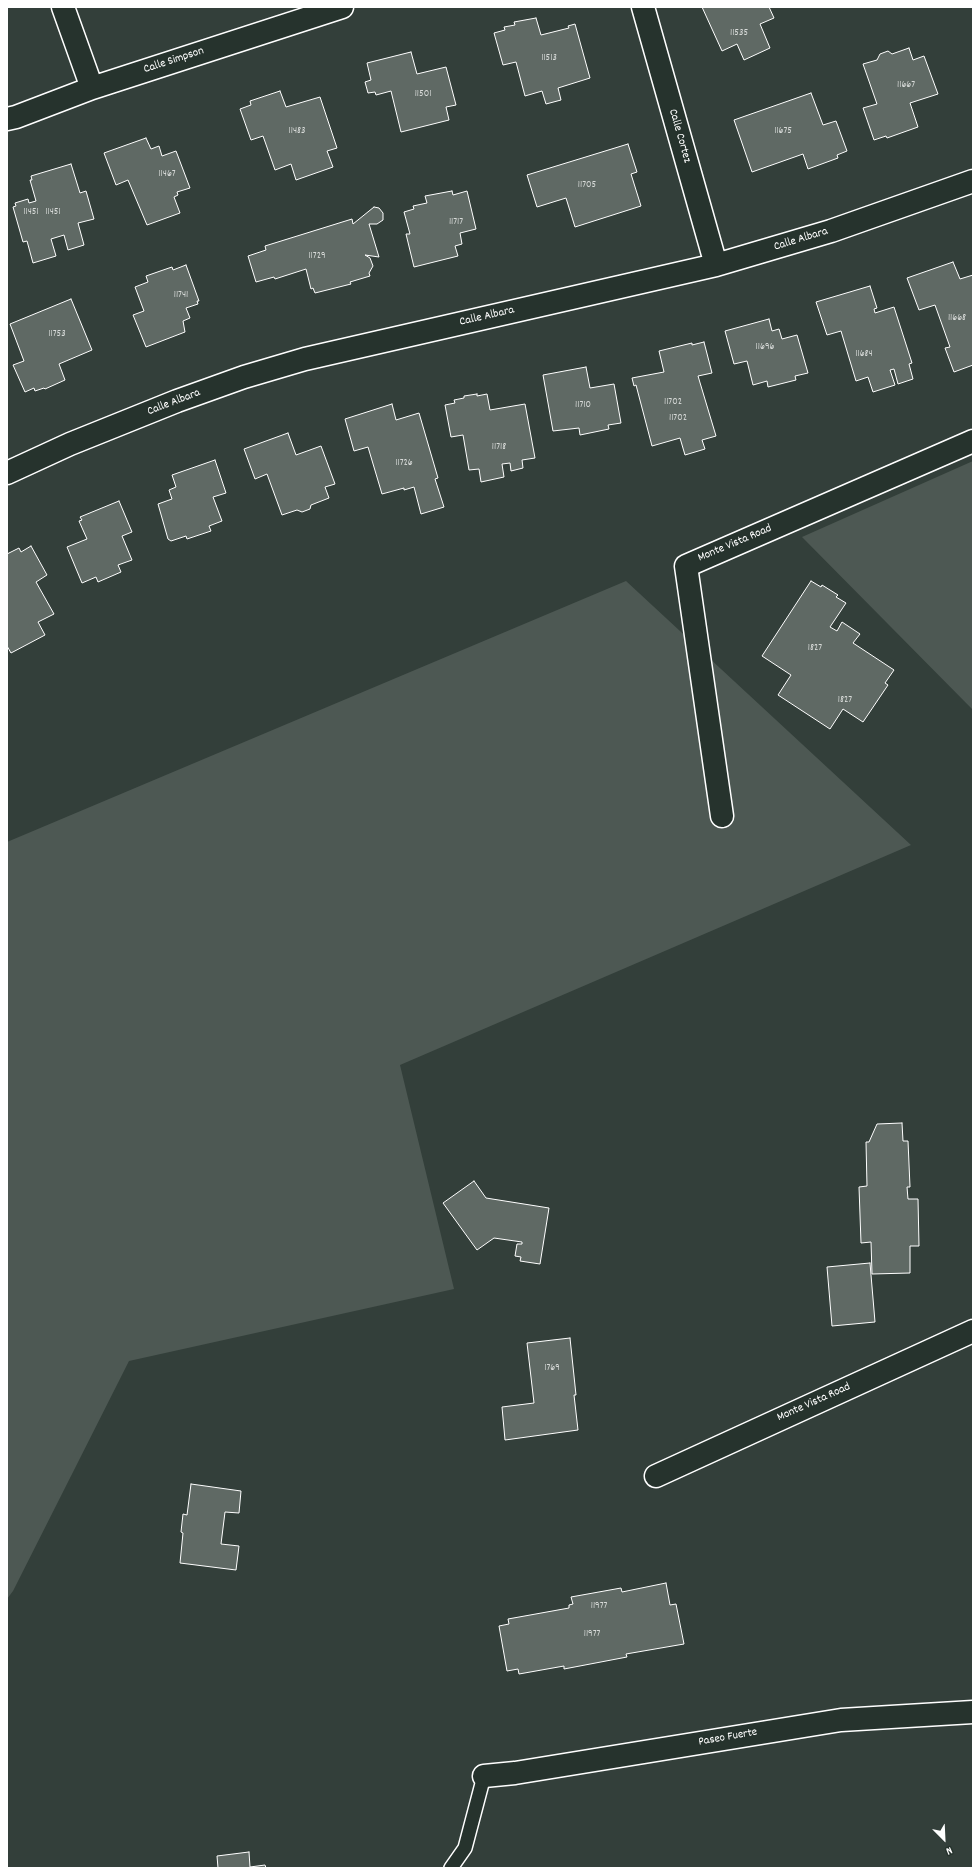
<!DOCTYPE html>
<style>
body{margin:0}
#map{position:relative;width:980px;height:1875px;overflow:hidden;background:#333f3a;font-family:Dekko,sans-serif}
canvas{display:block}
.frame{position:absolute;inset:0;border:8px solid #fff;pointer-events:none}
.north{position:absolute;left:924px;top:1819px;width:40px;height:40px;-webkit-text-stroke:3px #26332d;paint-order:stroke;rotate:156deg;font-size:11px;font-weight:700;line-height:16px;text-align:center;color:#fff}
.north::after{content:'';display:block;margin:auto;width:14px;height:18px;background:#fff;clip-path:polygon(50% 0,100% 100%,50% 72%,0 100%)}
</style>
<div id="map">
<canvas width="980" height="1875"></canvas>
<div class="frame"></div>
<div class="north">N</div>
</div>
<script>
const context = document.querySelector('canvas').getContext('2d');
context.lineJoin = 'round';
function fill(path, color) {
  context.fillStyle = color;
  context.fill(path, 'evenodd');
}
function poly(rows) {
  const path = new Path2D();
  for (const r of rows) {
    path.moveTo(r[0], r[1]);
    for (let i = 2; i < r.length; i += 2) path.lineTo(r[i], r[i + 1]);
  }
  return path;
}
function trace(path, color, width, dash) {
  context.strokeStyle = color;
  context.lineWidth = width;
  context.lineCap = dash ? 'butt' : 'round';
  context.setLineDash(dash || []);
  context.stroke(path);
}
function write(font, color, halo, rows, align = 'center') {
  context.font = font + ' Dekko,sans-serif';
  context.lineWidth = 3;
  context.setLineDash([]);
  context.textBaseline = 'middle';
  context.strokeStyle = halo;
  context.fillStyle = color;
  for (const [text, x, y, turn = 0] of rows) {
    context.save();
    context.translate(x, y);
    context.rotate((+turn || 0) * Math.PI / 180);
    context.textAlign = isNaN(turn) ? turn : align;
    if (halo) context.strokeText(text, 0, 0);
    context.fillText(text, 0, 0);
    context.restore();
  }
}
const green = poly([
 [973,461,973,710,802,537],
 [626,581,911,845,400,1065,454,1289,129,1361,13,1591,7,1599,7,842]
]);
const building = poly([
 [702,7,769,7,774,18,760,24,770,48,744,60,737,44,722,51,702,7],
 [536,18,541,35,569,28,568,26,575,24,590,78,558,88,561,100,546,104,542,91,525,96,516,62,503,65,494,33,505,30,504,27,515,25,514,22,536,18],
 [909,48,913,60,924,56,938,94,910,103,918,127,887,138,886,136,874,140,863,108,877,104,863,64,877,60,880,54,888,51,892,54,909,48],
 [411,52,417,74,446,67,456,105,446,107,449,120,401,132,391,91,376,95,375,92,368,93,365,82,371,80,367,63,411,52],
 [280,91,286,107,320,97,337,148,327,151,333,167,296,180,291,164,275,170,263,136,251,140,240,109,251,105,250,101,280,91],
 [811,93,823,125,836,121,847,151,837,155,838,158,808,169,803,154,752,172,734,120,811,93],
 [146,138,151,149,159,146,162,156,176,151,190,188,177,192,178,195,174,197,180,213,147,225,128,180,116,185,104,153,146,138],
 [628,144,637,172,631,174,641,206,575,227,566,198,537,207,527,175,628,144],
 [71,164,80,193,86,191,94,219,78,223,84,245,68,250,64,235,51,239,56,256,33,263,27,241,23,242,13,207,16,206,15,203,28,199,29,203,36,201,30,180,32,180,31,176,71,164],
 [452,191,453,195,467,191,476,229,460,233,462,244,455,246,458,256,414,267,406,234,410,234,404,212,414,209,413,206,427,203,425,196,452,191],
 [374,207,379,208,383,213,383,220,377,224,369,224,379,257,365,255,370,258,373,266,369,273,370,276,350,282,351,284,315,293,313,288,311,289,306,269,275,279,274,277,256,282,248,256,266,250,265,246,352,219,353,224,374,207],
 [953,262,960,279,973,275,973,365,954,372,945,348,950,347,935,305,919,310,907,278,953,262],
 [186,265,199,301,197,301,198,304,186,308,190,318,183,321,185,332,146,347,133,315,144,311,135,287,148,282,146,276,169,268,172,267,173,270,186,265],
 [870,286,877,308,874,309,875,313,894,307,912,363,909,364,913,379,898,384,894,369,890,370,895,385,873,392,868,377,856,381,841,331,827,335,816,302,870,286],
 [71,299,92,350,59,364,65,380,45,389,44,388,35,391,34,388,25,392,13,365,24,361,10,324,71,299],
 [769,319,772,331,779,329,782,339,797,335,808,373,795,376,796,380,768,387,767,381,753,385,747,361,734,364,725,331,769,319],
 [704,342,712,373,698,376,716,436,702,440,705,449,685,455,680,438,652,446,636,385,634,386,632,378,664,372,659,351,692,343,692,345,704,342],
 [586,367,590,388,614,384,621,423,608,425,609,429,580,435,579,428,553,431,543,375,586,367],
 [477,394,477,396,487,394,490,410,525,404,535,458,522,460,523,468,511,471,510,463,502,464,504,477,481,482,479,469,469,470,463,435,451,437,445,405,455,403,454,400,464,398,464,396,477,394],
 [392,404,396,420,419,413,438,478,435,479,444,507,421,514,414,487,404,490,404,488,382,494,368,447,354,451,345,419,392,404],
 [288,433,296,455,321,446,335,484,325,487,329,498,311,505,310,509,302,512,297,510,282,515,267,474,255,479,244,449,288,433],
 [215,460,226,493,213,497,222,521,209,526,211,531,187,539,186,536,171,541,168,539,158,504,172,499,169,490,176,487,172,475,215,460],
 [119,501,132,532,122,536,132,560,118,565,121,572,98,582,96,577,82,583,67,547,87,539,79,521,82,520,80,517,119,501],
 [31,546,47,575,36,582,54,614,38,622,45,635,11,653,7,646,7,554,19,548,21,552,31,546],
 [811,581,821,587,822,585,838,595,836,597,846,603,830,627,837,631,842,622,860,634,853,643,894,670,885,683,888,685,863,722,843,709,830,729,778,695,791,675,762,656,811,581],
 [902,1123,903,1141,908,1141,910,1187,907,1187,908,1199,918,1199,919,1246,910,1246,910,1273,872,1274,871,1242,861,1243,859,1187,867,1186,866,1142,869,1142,877,1124,902,1123],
 [474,1181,486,1198,549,1208,540,1264,520,1261,521,1257,515,1256,517,1244,522,1244,522,1242,494,1238,477,1250,443,1203,474,1181],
 [870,1263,875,1322,832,1326,827,1267,870,1263],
 [570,1338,576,1395,574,1395,578,1430,505,1440,502,1407,534,1403,527,1343,570,1338],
 [191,1484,241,1491,239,1513,225,1512,221,1544,239,1546,236,1570,180,1563,183,1533,181,1532,183,1514,187,1515,191,1484],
 [666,1583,670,1605,676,1604,684,1644,626,1654,627,1657,564,1669,564,1666,519,1674,518,1669,507,1671,499,1626,509,1624,508,1619,569,1608,569,1605,573,1604,571,1597,621,1588,622,1592,666,1583],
 [249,1852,250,1867,265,1865,266,1868,218,1868,217,1856,249,1852]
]);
const service = poly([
 [451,1868,465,1848,484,1776]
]);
const minor = poly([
 [63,7,92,88],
 [643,7,716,265],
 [7,119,16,117,92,88,342,7],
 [7,473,70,444,177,401,244,377,305,359,716,265,831,231,973,181],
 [722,816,686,566,973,441],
 [656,1476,973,1331],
 [484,1776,515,1773,841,1720,973,1712]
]);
const numberNames = [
 ["11535",739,34],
 ["11513",549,59],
 ["11667",906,86],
 ["11501",423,95],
 ["11483",297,132],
 ["11675",783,132],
 ["11467",167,175],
 ["11705",587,186],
 ["11451",31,213],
 ["11451",53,213],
 ["11717",456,223],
 ["11729",317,257],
 ["11741",181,296],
 ["11668",957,319],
 ["11753",57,335],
 ["11696",765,348],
 ["11684",864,355],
 ["11702",673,403],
 ["11710",583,406],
 ["11702",678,419],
 ["11718",499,448],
 ["11726",404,464],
 ["1827",815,649],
 ["1827",845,701],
 ["1769",552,1369],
 ["11977",599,1607],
 ["11977",592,1635]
];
const streetNames = [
 ["Calle Simpson",174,61,-18],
 ["Calle Cortez",679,136,74],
 ["Calle Albara",801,240,-17],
 ["Calle Albara",487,317,-13],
 ["Calle Albara",174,403,-21],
 ["Monte Vista Road",735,544,-23],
 ["Monte Vista Road",814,1403,-24],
 ["Paseo Fuerte",728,1738,-10]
];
fill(green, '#4d5853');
fill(building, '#5f6964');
trace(building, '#fff', 1);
trace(service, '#fff', 16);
trace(minor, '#fff', 25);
trace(service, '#26332d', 13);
trace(minor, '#26332d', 22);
write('10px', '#d7dad8', null, numberNames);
write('12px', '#fff', '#26332d', streetNames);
</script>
